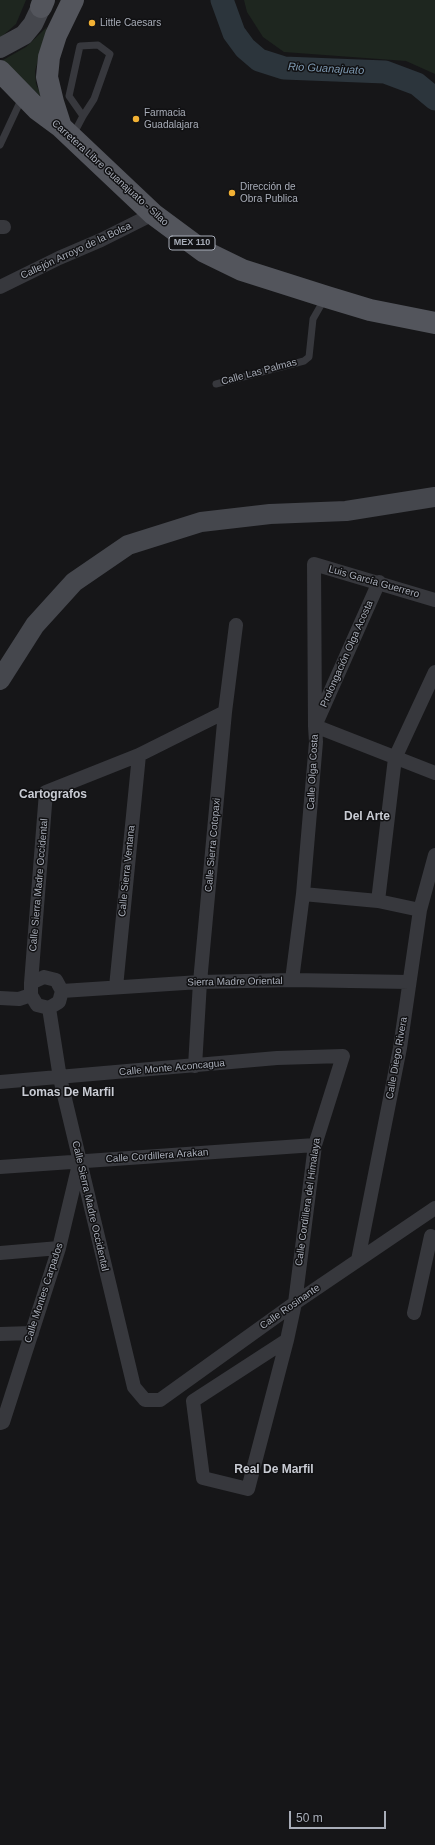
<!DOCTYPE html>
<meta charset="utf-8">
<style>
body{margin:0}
#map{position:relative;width:435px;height:1845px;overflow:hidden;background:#161618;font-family:Arial,sans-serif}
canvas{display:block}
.scale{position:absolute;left:289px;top:1811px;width:97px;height:18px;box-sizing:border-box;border:2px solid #a8adb8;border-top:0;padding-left:5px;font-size:12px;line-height:14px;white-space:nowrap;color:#a8adb8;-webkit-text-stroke:3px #111113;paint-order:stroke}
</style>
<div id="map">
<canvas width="435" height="1845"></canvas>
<div class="scale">50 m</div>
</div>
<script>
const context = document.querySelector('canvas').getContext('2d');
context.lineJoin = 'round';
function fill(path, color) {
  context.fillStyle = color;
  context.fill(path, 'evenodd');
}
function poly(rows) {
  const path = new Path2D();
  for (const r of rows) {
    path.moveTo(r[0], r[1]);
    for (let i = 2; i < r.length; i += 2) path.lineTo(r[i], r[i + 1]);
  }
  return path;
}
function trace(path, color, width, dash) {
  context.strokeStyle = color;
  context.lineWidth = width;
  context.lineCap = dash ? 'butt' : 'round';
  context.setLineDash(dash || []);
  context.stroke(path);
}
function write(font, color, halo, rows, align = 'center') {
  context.font = font + ' Arial,sans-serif';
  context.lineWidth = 3;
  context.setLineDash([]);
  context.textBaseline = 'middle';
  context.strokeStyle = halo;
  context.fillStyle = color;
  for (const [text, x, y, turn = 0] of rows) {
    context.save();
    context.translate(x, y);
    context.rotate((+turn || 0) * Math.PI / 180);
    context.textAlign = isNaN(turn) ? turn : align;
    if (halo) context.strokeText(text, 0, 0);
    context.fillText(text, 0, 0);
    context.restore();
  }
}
const green = poly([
 [0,0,26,0,16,24,0,38],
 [244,0,435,0,435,74,406,61,284,52,263,37,247,12],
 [47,27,35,71,36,84,42,98,3,60,26,47]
]);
const river = poly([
 [222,0,234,33,245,48,259,60,284,68,385,72,417,84,435,99]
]);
const lane = poly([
 [73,135,83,116,94,99,110,54,98,45,80,46,69,96,83,116],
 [0,145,21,100],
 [216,384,304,361,309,357,313,319,325,298]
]);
const street = poly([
 [0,227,4,227],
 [0,287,59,258,101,240,153,214],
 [379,582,315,726,435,773],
 [303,894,378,901,420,910],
 [378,901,395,758,435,672],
 [44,977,56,980,62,991,59,1002,49,1008,37,1005,31,995,31,983,44,977],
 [292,980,303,894,316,742,315,726,314,564,435,600],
 [31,983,46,792,139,755,225,712],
 [116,987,139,755],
 [62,991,200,982,292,980,409,982],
 [0,998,19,999,31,995],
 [49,1008,60,1078,134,1387,145,1400,160,1400,295,1303,435,1208],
 [195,1066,200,982,225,712,236,625],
 [0,1082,277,1058,343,1056,315,1145,295,1303,287,1340,248,1489,203,1478,193,1401,287,1340],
 [0,1167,315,1145],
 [0,1253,59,1248],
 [358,1260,400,1048,420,910,435,855],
 [414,1313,431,1236],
 [0,1334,32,1333],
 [0,1423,3,1422,59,1248,79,1164]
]);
const secondary = poly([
 [0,48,24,35,33,24,41,7,42,0],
 [0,680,35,625,74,582,128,545,201,522,270,514,346,511,435,497]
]);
const primary = poly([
 [41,7,44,0],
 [0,71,38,110,61,127,153,214,203,251,242,270,327,297,370,310,435,323],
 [61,127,53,102,47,77,49,57,56,35,73,0]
]);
const markers = [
 [92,23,4,"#f2b134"],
 [136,119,4,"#f2b134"],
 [232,193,4,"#f2b134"]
];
const shields = [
 [192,243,46]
];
const shieldNames = [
 ["MEX 110",192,243]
];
const poiNames = [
 ["Little Caesars",100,23],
 ["Farmacia",144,113],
 ["Guadalajara",144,125],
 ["Dirección de",240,187],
 ["Obra Publica",240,199]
];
const streetNames = [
 ["Carretera Libre Guanajuato - Silao",110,173,42],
 ["Callejón Arroyo de la Bolsa",76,251,-25],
 ["Calle Las Palmas",259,372,-15],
 ["Luis García Guerrero",374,582,16],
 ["Prolongación Olga Acosta",347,654,-66],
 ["Calle Olga Costa",313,772,-87],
 ["Calle Sierra Cotopaxi",213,845,-85],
 ["Calle Sierra Ventana",127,871,-84],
 ["Calle Sierra Madre Occidental",39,885,-85],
 ["Sierra Madre Oriental",235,982,-1],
 ["Calle Diego Rivera",397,1058,-80],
 ["Calle Monte Aconcagua",172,1068,-5],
 ["Calle Cordillera Arakan",157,1156,-4],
 ["Calle Cordillera del Himalaya",308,1202,-82],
 ["Calle Sierra Madre Occidental",90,1206,77],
 ["Calle Montes Carpados",44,1293,-72],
 ["Calle Rosinante",290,1307,-35]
];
const waterNames = [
 ["Rio Guanajuato",326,69,3]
];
const quarterNames = [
 ["Cartografos",53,795],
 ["Del Arte",367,817],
 ["Lomas De Marfil",68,1093],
 ["Real De Marfil",274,1470]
];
fill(green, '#1e261f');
trace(river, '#2c353c', 23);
trace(lane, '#37383d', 7);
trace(street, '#37383d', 14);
trace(secondary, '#45474d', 20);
trace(primary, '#53555c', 22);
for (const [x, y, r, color] of markers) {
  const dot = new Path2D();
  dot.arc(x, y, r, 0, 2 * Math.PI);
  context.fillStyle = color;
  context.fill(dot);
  trace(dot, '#111113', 1.5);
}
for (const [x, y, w] of shields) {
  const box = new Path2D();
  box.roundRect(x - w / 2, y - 7, w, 14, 3);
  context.fillStyle = '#111113';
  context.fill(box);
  trace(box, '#a8adb8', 1);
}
write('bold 9px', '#a8adb8', null, shieldNames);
write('10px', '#a8adb8', '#111113', poiNames, 'left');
write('10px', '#a8adb8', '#111113', streetNames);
write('italic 11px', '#7f9bb3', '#111113', waterNames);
write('bold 12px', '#c9ccd4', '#111113', quarterNames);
</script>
